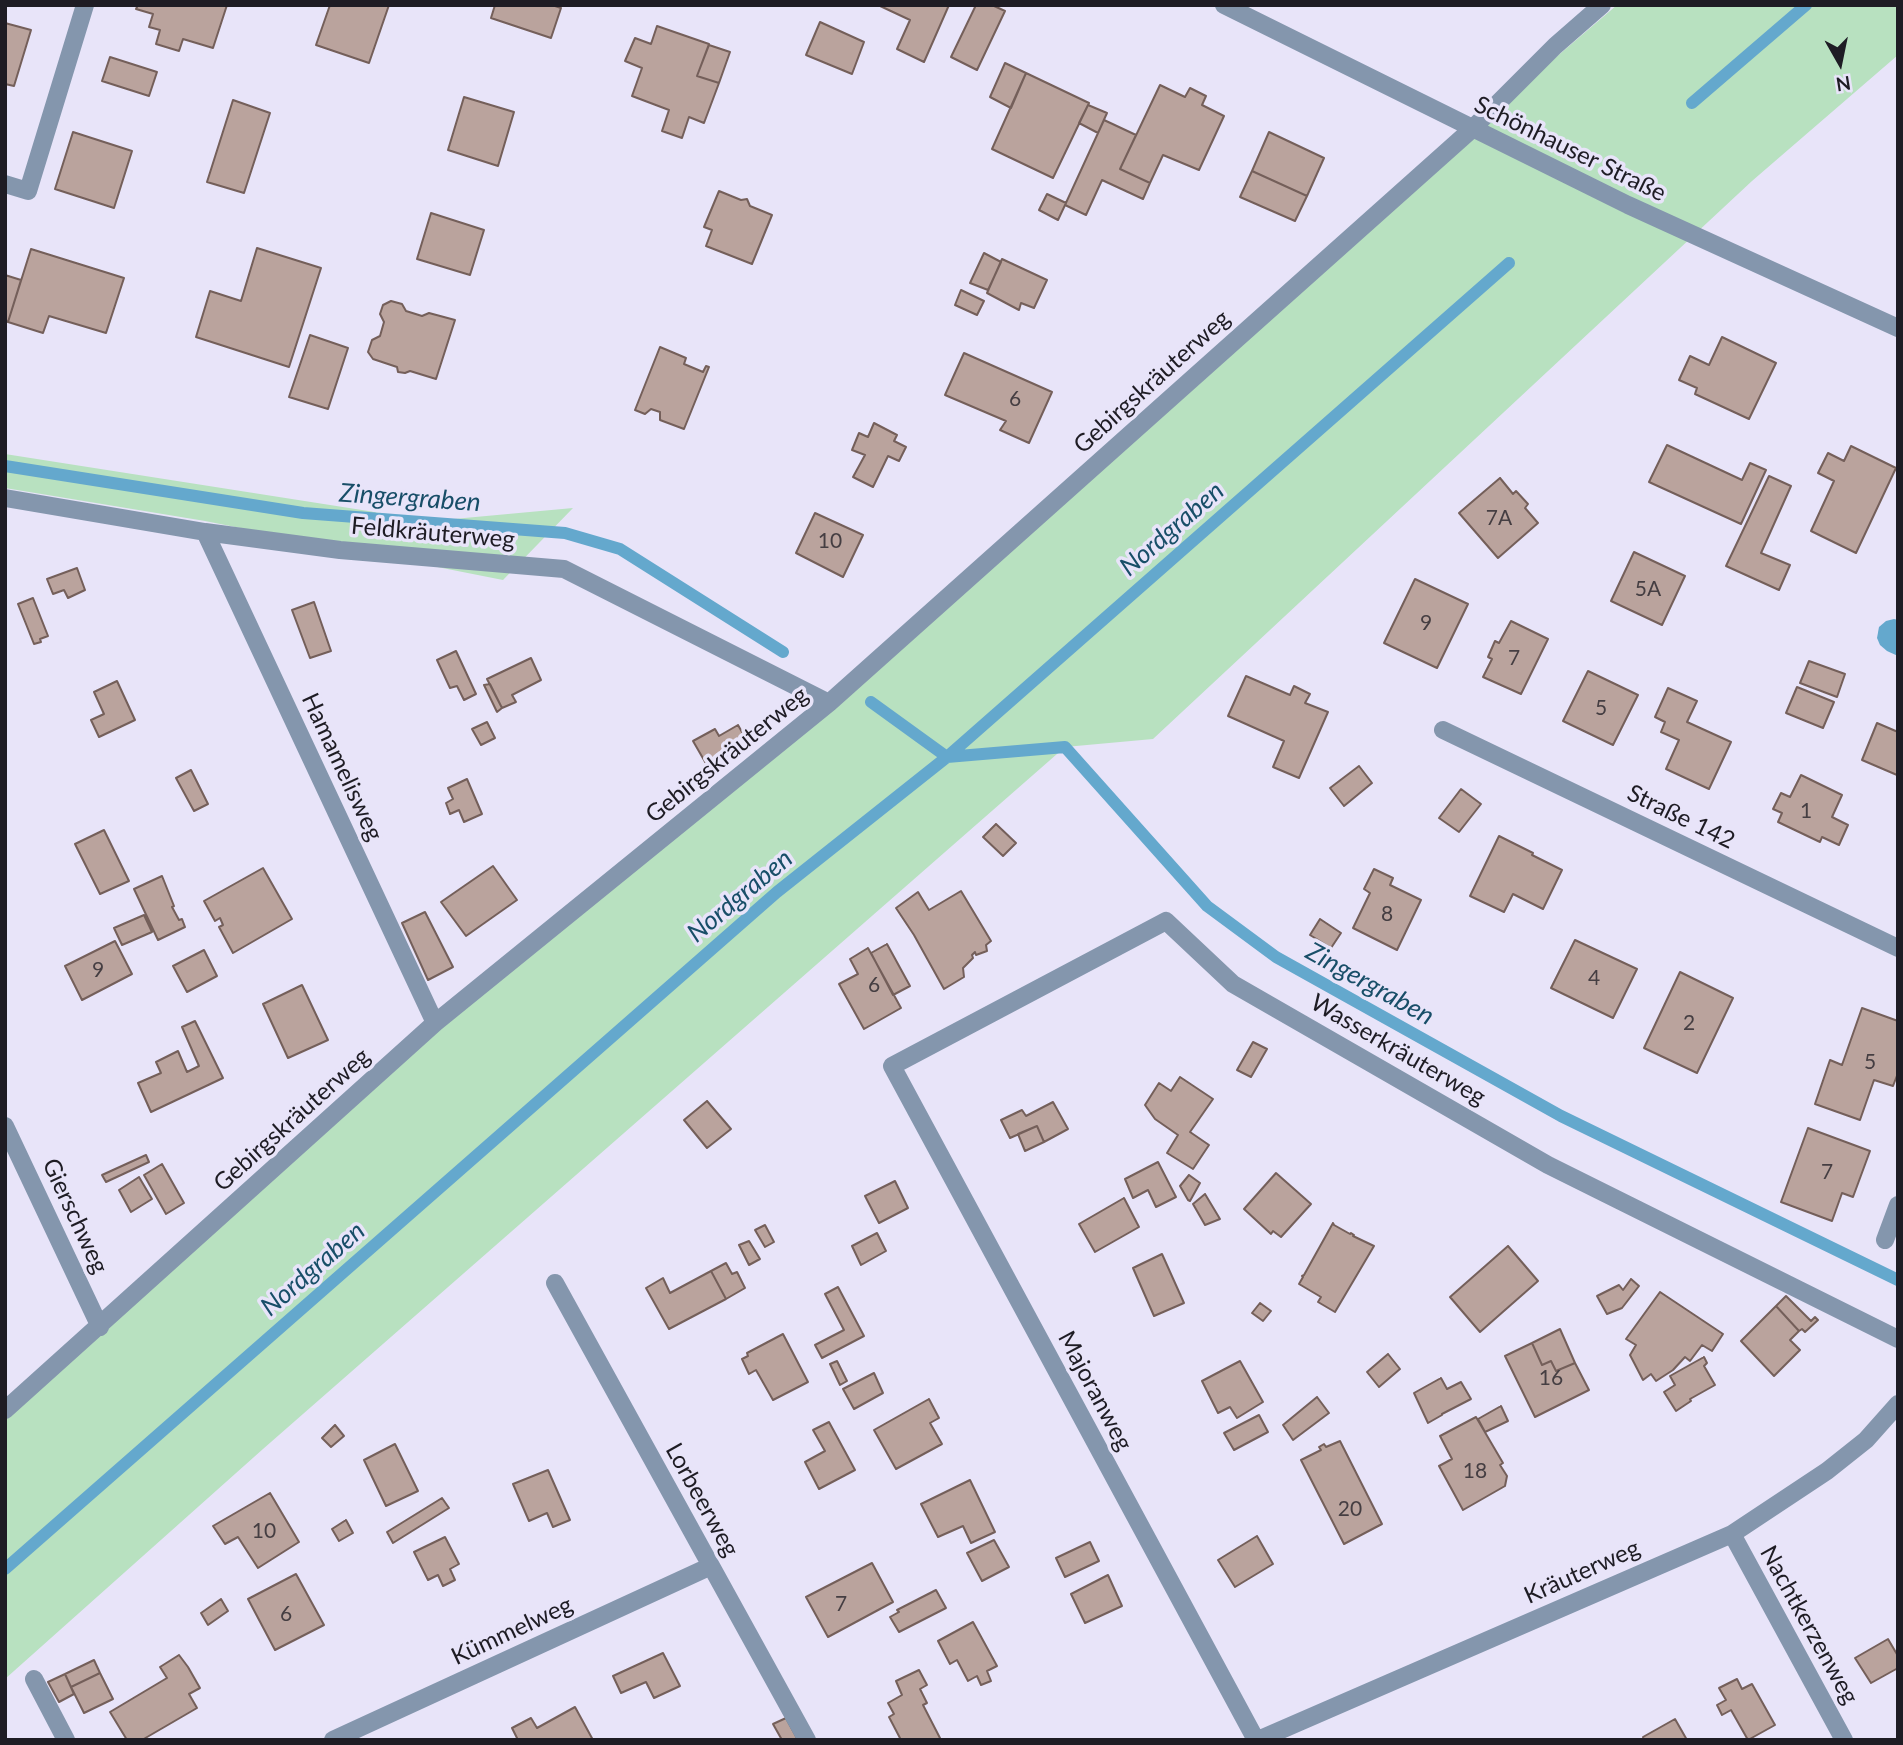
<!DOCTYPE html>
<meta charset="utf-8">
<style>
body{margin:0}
#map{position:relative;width:1903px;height:1745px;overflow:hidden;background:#e8e4f9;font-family:Lato,sans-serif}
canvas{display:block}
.frame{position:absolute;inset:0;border:7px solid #1e1c24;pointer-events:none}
.north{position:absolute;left:1805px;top:28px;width:70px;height:70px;-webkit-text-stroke:5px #e8e4f9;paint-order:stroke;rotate:171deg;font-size:19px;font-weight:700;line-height:28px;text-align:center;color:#1e1c24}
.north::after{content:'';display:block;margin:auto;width:24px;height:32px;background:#1e1c24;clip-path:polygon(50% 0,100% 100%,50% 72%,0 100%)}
</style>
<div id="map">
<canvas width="1903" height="1745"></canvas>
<div class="frame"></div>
<div class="north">N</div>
</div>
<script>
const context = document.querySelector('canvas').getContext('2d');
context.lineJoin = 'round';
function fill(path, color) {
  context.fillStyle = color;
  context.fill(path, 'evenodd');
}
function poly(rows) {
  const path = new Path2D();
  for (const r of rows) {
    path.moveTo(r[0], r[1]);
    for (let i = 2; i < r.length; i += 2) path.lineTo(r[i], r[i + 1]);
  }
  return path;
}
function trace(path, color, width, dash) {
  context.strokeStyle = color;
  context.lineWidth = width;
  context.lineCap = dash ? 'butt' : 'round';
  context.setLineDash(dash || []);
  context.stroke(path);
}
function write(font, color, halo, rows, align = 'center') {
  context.font = font + ' Lato,sans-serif';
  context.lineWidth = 7;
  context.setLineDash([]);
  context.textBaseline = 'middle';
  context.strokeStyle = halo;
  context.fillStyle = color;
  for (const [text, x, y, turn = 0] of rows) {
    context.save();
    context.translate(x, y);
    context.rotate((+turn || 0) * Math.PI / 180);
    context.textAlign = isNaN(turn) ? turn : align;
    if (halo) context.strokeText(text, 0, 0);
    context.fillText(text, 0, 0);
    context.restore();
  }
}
const green = poly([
 [1617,5,1898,5,1898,55,1752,181,1153,739,1065,747,263,1449,5,1679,5,1410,435,1023,829,703,1472,129],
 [5,454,432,521,573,508,503,580,205,521,5,488]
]);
const water = poly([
 [1894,619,1898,620,1898,656,1887,651,1880,645,1877,638,1879,627,1886,621]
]);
const stream = poly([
 [1692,103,1806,5],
 [5,466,303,513,565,533,620,549,783,652],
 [871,702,947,757,1065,747,1207,906,1276,957,1561,1116,1898,1280],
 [5,1569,777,892,947,757,1509,263]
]);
const building = poly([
 [138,5,227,5,213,48,183,39,179,51,156,44,160,30,149,27,153,14,136,9,138,5],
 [330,5,389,5,369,63,316,45,330,5],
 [495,5,552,5,561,8,551,38,491,18,495,5],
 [878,5,949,5,924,62,897,49,910,20,878,5],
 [976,5,992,5,1005,11,977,70,951,57,976,5],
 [820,22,864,42,852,74,806,55,820,22],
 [5,23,31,30,14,86,5,84,5,23],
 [657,26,709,44,697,76,719,83,704,123,689,117,682,138,662,131,669,110,632,96,642,68,625,61,635,38,651,44,657,26],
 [709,45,730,52,719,83,697,76,709,45],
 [110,57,157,72,149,96,102,81,110,57],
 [1005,63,1026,73,1011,108,990,97,1005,63],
 [1026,73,1089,103,1053,178,992,149,1026,73],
 [1160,85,1185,97,1190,88,1206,96,1202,105,1224,116,1199,170,1163,155,1150,183,1120,169,1160,85],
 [464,97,514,112,498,166,448,150,464,97],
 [233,100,270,113,244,193,207,182,233,100],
 [1088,105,1107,113,1098,133,1079,123,1088,105],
 [1104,120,1136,135,1120,169,1150,183,1143,199,1102,180,1086,215,1065,205,1104,120],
 [73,132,132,151,114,208,55,189,73,132],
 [1269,132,1324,158,1307,196,1252,171,1269,132],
 [1252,171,1307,196,1295,221,1240,197,1252,171],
 [719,191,741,200,747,199,750,206,772,215,752,264,706,246,712,230,704,227,719,191],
 [1047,194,1066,203,1058,220,1039,210,1047,194],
 [431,213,484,230,470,275,417,259,431,213],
 [257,248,321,268,289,367,196,337,210,291,241,301,257,248],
 [31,249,124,278,106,333,49,316,43,333,8,322,31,249],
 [984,253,1001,262,988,290,970,283,984,253],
 [1002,259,1047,280,1034,308,1021,303,1019,310,987,293,1002,259],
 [5,275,21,280,8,322,5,321,5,275],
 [961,290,984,301,977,315,955,305,961,290],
 [391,301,402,304,406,311,422,316,429,313,455,320,436,379,410,371,405,373,398,372,397,367,373,359,368,352,372,340,380,336,384,322,380,314,383,305,391,301],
 [310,335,348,348,328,409,289,397,310,335],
 [1722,337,1776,363,1749,419,1695,394,1697,388,1679,380,1690,356,1709,365,1722,337],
 [660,347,686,358,684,364,703,372,706,366,709,367,684,429,660,420,660,412,651,409,645,414,635,410,660,347],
 [964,353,1052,392,1029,443,1000,430,1006,421,945,395,964,353],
 [874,423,897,435,894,441,906,447,899,461,888,456,873,487,853,477,865,455,852,450,859,433,868,437,874,423],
 [1667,445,1742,480,1750,463,1766,470,1741,524,1649,482,1667,445],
 [1851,446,1896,468,1856,553,1811,531,1834,481,1818,473,1828,453,1844,461,1851,446],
 [1769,476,1791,486,1761,553,1790,565,1779,590,1726,566,1769,476],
 [1500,478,1513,494,1516,491,1528,504,1525,508,1538,523,1498,558,1459,513,1500,478],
 [815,513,863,535,843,577,796,553,815,513],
 [1634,552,1685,576,1662,625,1611,601,1634,552],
 [77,568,85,590,68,598,64,590,53,594,47,579,77,568],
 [1415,579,1468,604,1437,668,1384,643,1415,579],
 [33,598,48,636,40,639,41,642,34,644,18,604,33,598],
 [314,602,331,651,310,658,292,610,314,602],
 [1511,621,1548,639,1521,694,1483,677,1492,659,1488,657,1495,641,1499,643,1511,621],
 [456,651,476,694,464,700,457,686,450,688,437,660,456,651],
 [531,658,541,680,512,695,516,702,502,708,487,679,531,658],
 [1809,661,1845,674,1837,697,1800,683,1809,661],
 [1588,671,1638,695,1613,745,1563,721,1588,671],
 [1246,676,1290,695,1294,686,1310,694,1305,703,1328,712,1299,778,1273,767,1284,741,1228,716,1246,676],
 [117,681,135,720,99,737,91,720,104,714,94,692,117,681],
 [490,684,502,708,497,712,484,685,490,684],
 [1797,687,1834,702,1823,728,1786,713,1797,687],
 [1668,688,1697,701,1687,722,1731,742,1709,789,1666,769,1679,740,1661,732,1665,722,1655,717,1668,688],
 [487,722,495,738,481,745,472,729,487,722],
 [1877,723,1898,732,1897,775,1862,760,1877,723],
 [738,725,750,746,708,767,693,741,715,729,719,736,738,725],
 [1359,766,1372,783,1344,806,1330,788,1359,766],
 [191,770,208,804,194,811,176,778,191,770],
 [1801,775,1842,795,1832,817,1848,825,1839,845,1822,837,1820,842,1778,822,1782,813,1773,809,1781,793,1790,797,1801,775],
 [467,779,482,814,464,822,459,810,450,814,446,803,453,799,448,788,467,779],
 [1461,789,1481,804,1459,832,1439,818,1461,789],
 [996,824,1016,843,1003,856,983,837,996,824],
 [104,830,129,881,100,894,75,844,104,830],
 [1499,836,1533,853,1532,855,1562,870,1543,909,1513,894,1504,912,1470,896,1499,836],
 [493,866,517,900,466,936,441,902,493,866],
 [263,868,292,919,233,953,219,927,223,925,220,918,215,921,204,901,263,868],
 [1374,869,1393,878,1390,885,1421,900,1397,950,1353,928,1370,893,1364,889,1374,869],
 [162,876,174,906,172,907,179,920,182,919,185,927,158,940,134,889,162,876],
 [961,891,991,941,986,945,987,951,976,955,975,952,972,955,973,958,963,968,964,977,944,989,914,935,896,908,918,892,929,910,961,891],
 [425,912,453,967,428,980,402,923,425,912],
 [144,915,152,932,122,945,114,928,144,915],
 [1320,919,1341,933,1331,948,1310,935,1320,919],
 [1575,940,1637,969,1613,1018,1551,988,1575,940],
 [115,941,132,974,82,1000,65,966,115,941],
 [887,944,910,986,893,995,871,953,887,944],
 [868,948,901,1008,864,1029,839,984,858,974,850,959,868,948],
 [204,950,217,976,187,992,173,966,204,950],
 [1680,972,1733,998,1697,1073,1644,1048,1680,972],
 [302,985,328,1040,288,1058,263,1004,302,985],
 [1862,1008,1898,1021,1898,1073,1893,1086,1874,1080,1860,1120,1815,1104,1830,1060,1842,1065,1862,1008],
 [195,1021,223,1078,151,1112,138,1083,161,1073,156,1062,178,1051,187,1072,199,1066,182,1027,195,1021],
 [1253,1042,1267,1049,1251,1077,1237,1070,1253,1042],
 [1180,1077,1213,1099,1190,1132,1209,1145,1193,1169,1167,1153,1178,1135,1155,1119,1145,1105,1159,1083,1171,1091,1180,1077],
 [707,1101,731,1129,707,1148,684,1120,707,1101],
 [1053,1102,1068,1129,1044,1142,1037,1126,1010,1138,1001,1120,1022,1110,1026,1116,1053,1102],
 [1037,1126,1044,1142,1025,1151,1018,1134,1037,1126],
 [1808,1128,1870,1151,1853,1197,1842,1193,1832,1221,1781,1202,1808,1128],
 [146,1155,149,1162,106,1182,102,1175,146,1155],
 [1158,1162,1176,1197,1156,1207,1148,1190,1133,1198,1125,1179,1158,1162],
 [162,1164,184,1203,166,1214,144,1175,162,1164],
 [1276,1173,1311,1204,1281,1237,1273,1231,1271,1234,1244,1209,1276,1173],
 [1189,1175,1200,1183,1190,1201,1188,1200,1180,1186,1189,1175],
 [139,1177,152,1199,131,1212,119,1190,139,1177],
 [895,1181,908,1208,879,1223,865,1196,895,1181],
 [1205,1194,1220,1219,1205,1225,1193,1204,1205,1194],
 [1124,1198,1139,1227,1095,1252,1079,1224,1124,1198],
 [1333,1223,1334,1225,1350,1234,1351,1233,1354,1235,1353,1236,1374,1246,1335,1312,1318,1302,1321,1297,1299,1284,1303,1277,1302,1276,1304,1275,1333,1223],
 [765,1225,774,1242,765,1247,755,1230,765,1225],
 [877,1233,886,1251,861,1265,852,1246,877,1233],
 [749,1241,760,1259,749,1265,739,1245,749,1241],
 [1508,1246,1538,1281,1480,1332,1450,1297,1508,1246],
 [1162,1254,1184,1303,1154,1316,1133,1268,1162,1254],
 [726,1263,732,1274,737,1272,745,1288,726,1299,711,1271,726,1263],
 [711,1271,726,1299,669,1329,646,1288,663,1278,670,1293,711,1271],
 [1631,1279,1639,1286,1622,1308,1607,1314,1597,1296,1619,1285,1623,1290,1631,1279],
 [838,1287,864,1336,822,1358,815,1345,844,1330,825,1294,838,1287],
 [1660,1292,1723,1334,1712,1351,1702,1345,1690,1361,1685,1357,1673,1370,1656,1381,1651,1374,1643,1380,1630,1355,1636,1345,1626,1339,1660,1292],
 [1786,1296,1811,1321,1815,1317,1818,1320,1805,1332,1802,1329,1799,1331,1776,1306,1786,1296],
 [1260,1303,1271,1311,1263,1321,1252,1313,1260,1303],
 [1776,1306,1799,1331,1790,1340,1800,1350,1774,1376,1741,1341,1776,1306],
 [1560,1329,1575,1363,1556,1371,1551,1361,1542,1365,1532,1343,1560,1329],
 [783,1334,808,1382,773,1400,756,1370,749,1374,742,1359,748,1356,747,1353,783,1334],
 [1532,1343,1542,1365,1551,1361,1556,1371,1575,1363,1589,1390,1535,1417,1505,1356,1532,1343],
 [1388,1354,1400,1369,1379,1387,1367,1372,1388,1354],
 [1704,1357,1707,1363,1704,1366,1715,1385,1690,1399,1691,1401,1676,1411,1664,1392,1675,1385,1670,1376,1704,1357],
 [837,1361,847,1381,840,1385,830,1364,837,1361],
 [1240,1361,1263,1402,1237,1418,1230,1407,1218,1413,1202,1381,1240,1361],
 [874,1373,883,1393,854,1409,843,1389,874,1373],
 [1441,1378,1447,1389,1461,1382,1471,1399,1442,1414,1442,1415,1428,1423,1414,1393,1441,1378],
 [1317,1397,1329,1413,1293,1440,1283,1425,1317,1397],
 [929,1399,939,1418,930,1423,942,1444,896,1469,874,1430,929,1399],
 [1501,1406,1508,1421,1485,1432,1478,1419,1501,1406],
 [1259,1415,1268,1432,1234,1450,1224,1433,1259,1415],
 [1476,1417,1503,1463,1500,1465,1507,1476,1505,1486,1463,1510,1439,1466,1452,1459,1440,1436,1476,1417],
 [829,1422,855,1470,819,1489,805,1462,825,1451,813,1430,829,1422],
 [335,1425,344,1436,331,1447,322,1438,335,1425],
 [1340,1441,1382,1524,1344,1544,1301,1460,1321,1450,1319,1447,1324,1444,1326,1447,1340,1441],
 [395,1444,418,1491,386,1506,364,1460,395,1444],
 [548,1470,570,1520,553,1527,547,1513,529,1521,513,1484,548,1470],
 [970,1480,995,1532,971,1543,963,1526,938,1537,921,1504,970,1480],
 [270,1493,299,1542,258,1568,238,1537,225,1544,213,1526,270,1493],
 [442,1498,449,1508,393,1543,387,1532,442,1498],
 [346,1520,353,1533,339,1541,332,1529,346,1520],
 [1257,1536,1273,1564,1235,1587,1218,1560,1257,1536],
 [445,1537,459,1564,450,1569,455,1580,443,1586,438,1575,428,1580,414,1552,445,1537],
 [994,1540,1009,1567,982,1581,967,1553,994,1540],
 [1090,1542,1099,1561,1065,1577,1056,1558,1090,1542],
 [872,1563,893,1602,828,1637,806,1597,872,1563],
 [296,1574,324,1625,275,1650,248,1599,296,1574],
 [1108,1575,1122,1606,1085,1623,1071,1594,1108,1575],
 [936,1590,946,1608,899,1632,890,1617,899,1612,897,1610,936,1590],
 [221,1599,228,1611,208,1625,201,1613,221,1599],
 [973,1622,997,1666,987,1671,991,1681,981,1685,977,1676,968,1681,957,1660,950,1664,938,1641,973,1622],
 [1888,1639,1898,1656,1898,1668,1871,1683,1855,1658,1888,1639],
 [663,1653,680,1686,654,1698,646,1682,621,1693,613,1676,663,1653],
 [179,1655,188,1667,200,1688,189,1694,197,1708,142,1740,127,1740,110,1712,167,1678,160,1667,179,1655],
 [94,1660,100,1673,71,1687,65,1674,94,1660],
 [919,1670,927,1685,920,1689,927,1703,923,1705,941,1740,901,1740,889,1717,894,1714,888,1703,902,1695,896,1681,919,1670],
 [100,1673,113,1699,84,1713,71,1687,100,1673],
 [65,1674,74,1694,59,1702,48,1682,65,1674],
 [1737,1679,1742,1689,1752,1684,1775,1725,1748,1740,1731,1710,1722,1715,1717,1705,1726,1700,1719,1688,1737,1679],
 [575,1707,593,1740,518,1740,512,1728,531,1718,537,1728,575,1707],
 [786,1718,798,1740,782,1740,773,1724,786,1718],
 [1675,1719,1687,1740,1644,1740,1643,1737,1675,1719]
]);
const minor = poly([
 [1224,5,1628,205,1898,328],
 [5,184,28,191,85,5],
 [5,498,205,532,340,550,564,569,829,703],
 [205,532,435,1023],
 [1443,730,1898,948],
 [5,1126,100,1327],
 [1885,1240,1898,1205],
 [555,1283,807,1740],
 [5,1410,435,1023,829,703,1472,129,1555,46,1602,5],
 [1732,1534,1844,1740],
 [34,1679,66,1740],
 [333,1740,711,1566],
 [1256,1740,892,1066,1166,921,1233,984,1548,1165,1898,1339],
 [1258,1740,1732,1534,1827,1471,1866,1440,1898,1404]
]);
const numberNames = [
 ["6",1015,399],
 ["7A",1499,518],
 ["10",830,541],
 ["5A",1648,589],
 ["9",1426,623],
 ["7",1514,658],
 ["5",1601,708],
 ["1",1806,811],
 ["8",1387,914],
 ["9",98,970],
 ["4",1594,978],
 ["6",874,985],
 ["2",1689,1023],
 ["5",1870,1062],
 ["7",1827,1172],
 ["16",1551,1378],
 ["18",1475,1471],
 ["20",1350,1509],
 ["10",264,1531],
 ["7",841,1604],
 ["6",286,1614]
];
const streetNames = [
 ["Schönhauser Straße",1570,149,26],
 ["Gebirgskräuterweg",1152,382,-42],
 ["Feldkräuterweg",433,533,5],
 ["Gebirgskräuterweg",727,755,-39],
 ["Hamamelisweg",342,767,65],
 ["Straße 142",1681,817,26],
 ["Wasserkräuterweg",1398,1050,30],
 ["Gebirgskräuterweg",292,1120,-42],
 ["Gierschweg",75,1216,65],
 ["Majoranweg",1095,1391,62],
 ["Lorbeerweg",702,1500,61],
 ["Kräuterweg",1582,1572,-24],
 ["Nachtkerzenweg",1809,1625,61],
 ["Kümmelweg",512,1631,-25]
];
const waterNames = [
 ["Zingergraben",410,498,4],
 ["Nordgraben",1172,529,-41],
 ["Nordgraben",740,896,-40],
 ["Zingergraben",1370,984,29],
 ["Nordgraben",313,1269,-41]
];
fill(green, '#b8e1c0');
fill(water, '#64a8cd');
trace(stream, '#64a8cd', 12);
fill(building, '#baa39d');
trace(building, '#745f5a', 2);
trace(minor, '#8496ad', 18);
write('21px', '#453e42', null, numberNames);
write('24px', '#1e1c24', '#e8e4f9', streetNames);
write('italic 26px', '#184e68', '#e8e4f9', waterNames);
</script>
